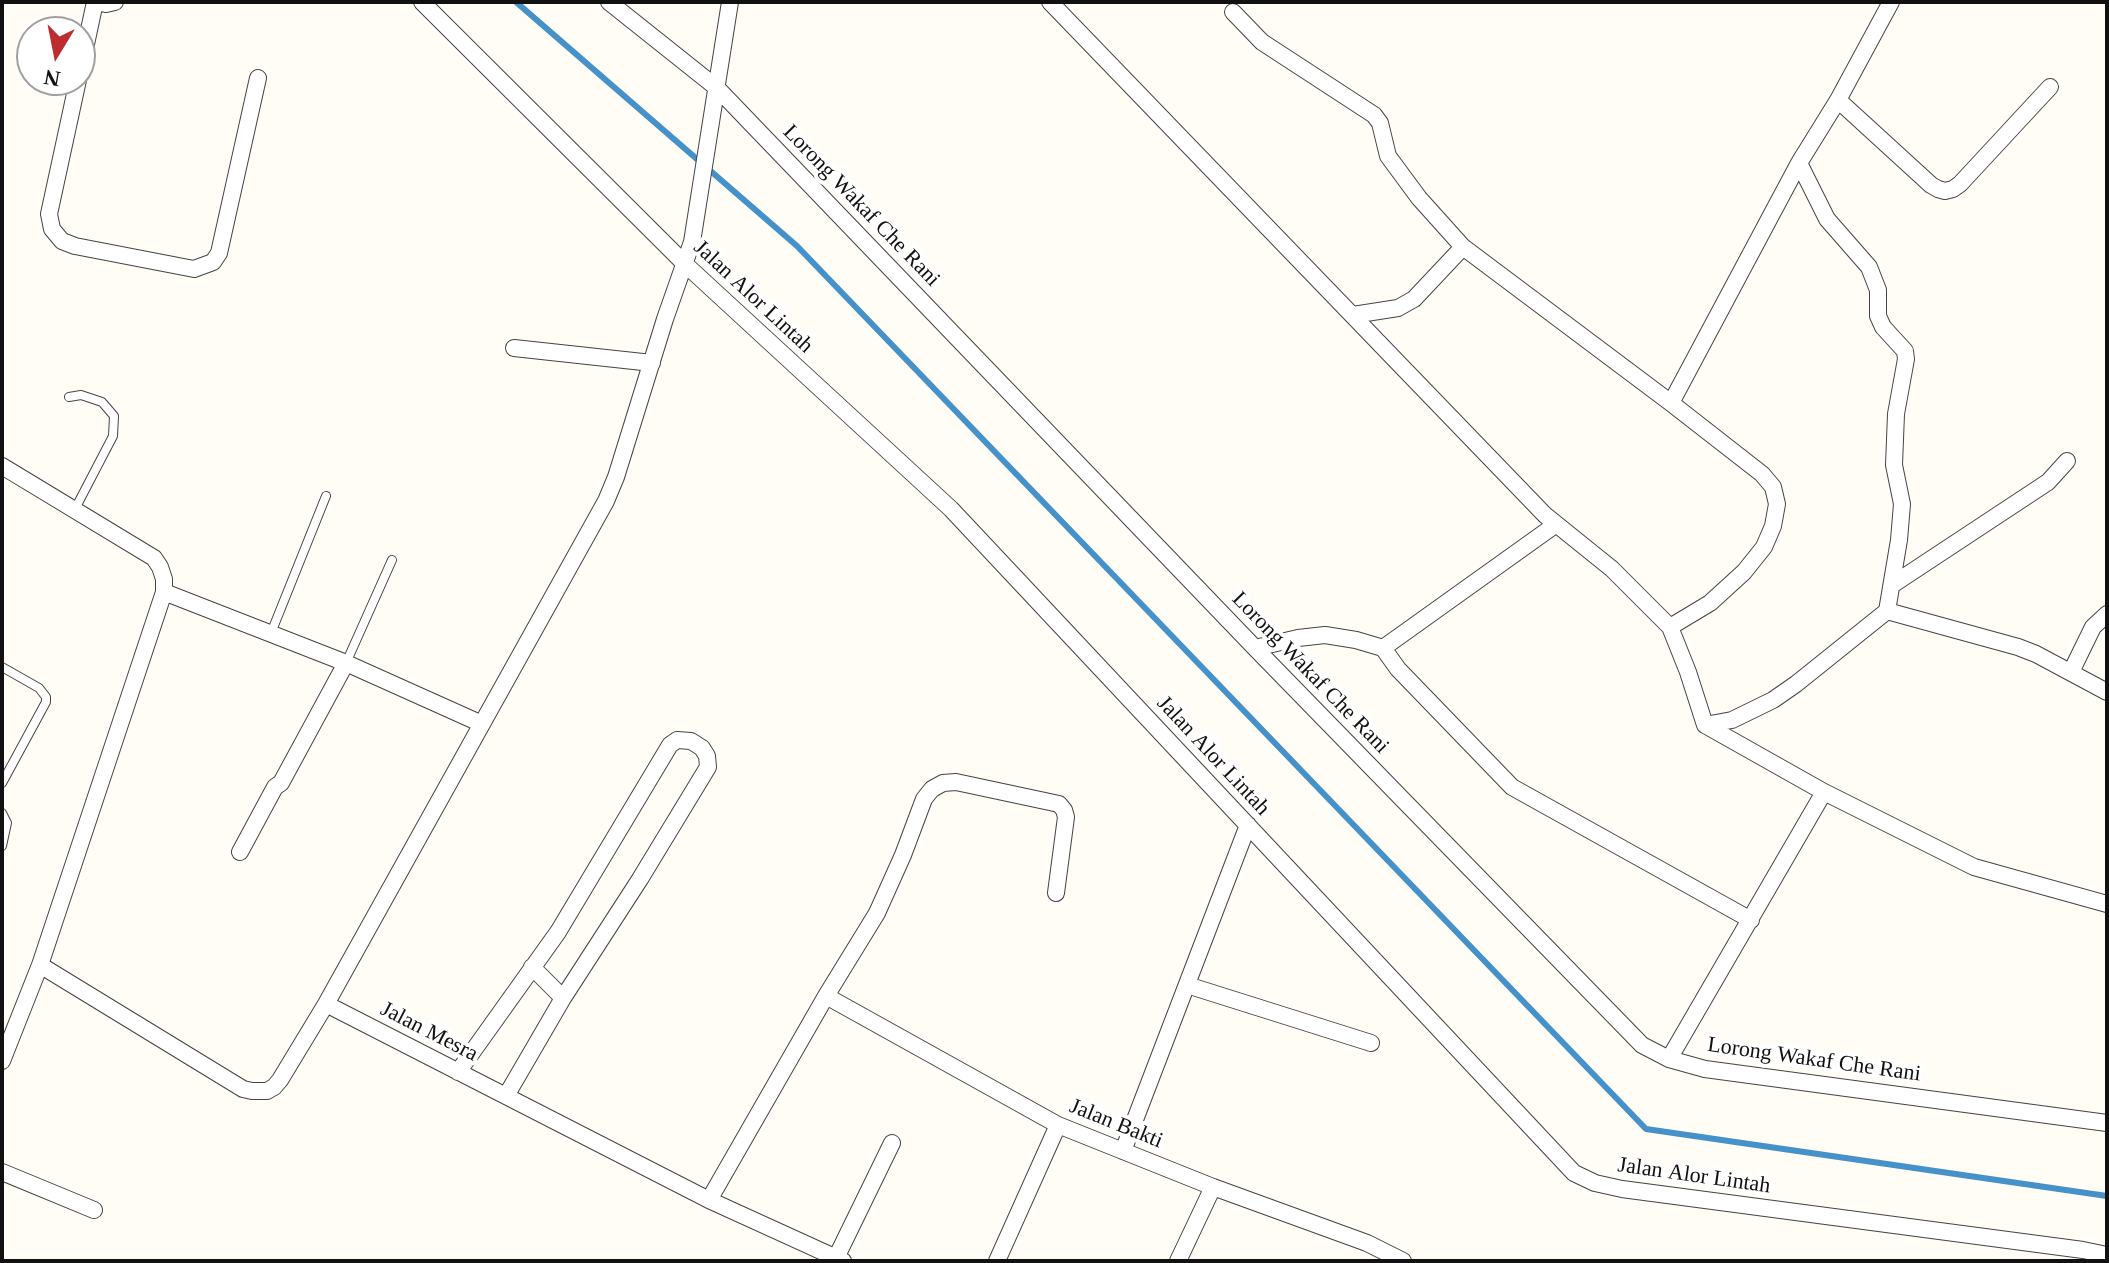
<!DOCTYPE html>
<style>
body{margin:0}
#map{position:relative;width:2109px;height:1263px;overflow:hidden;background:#fffdf5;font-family:"Times New Roman",serif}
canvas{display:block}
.frame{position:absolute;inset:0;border:4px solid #111;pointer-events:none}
.north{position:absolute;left:16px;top:16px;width:80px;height:80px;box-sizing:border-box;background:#fff;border:2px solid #a0a0a0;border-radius:50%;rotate:190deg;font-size:22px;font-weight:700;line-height:32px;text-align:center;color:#111}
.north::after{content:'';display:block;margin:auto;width:28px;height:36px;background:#bd2d30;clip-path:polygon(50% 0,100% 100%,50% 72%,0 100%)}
</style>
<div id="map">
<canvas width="2109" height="1263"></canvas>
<div class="frame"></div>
<div class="north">N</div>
</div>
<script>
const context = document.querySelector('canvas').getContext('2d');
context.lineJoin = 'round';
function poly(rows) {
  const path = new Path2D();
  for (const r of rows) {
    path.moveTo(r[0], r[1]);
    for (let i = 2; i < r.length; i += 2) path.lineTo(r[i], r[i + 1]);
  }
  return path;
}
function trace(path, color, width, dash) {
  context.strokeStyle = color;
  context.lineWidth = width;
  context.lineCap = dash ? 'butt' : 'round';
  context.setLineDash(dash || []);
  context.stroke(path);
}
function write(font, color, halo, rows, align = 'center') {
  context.font = font + ' "Times New Roman",serif';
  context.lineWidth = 8;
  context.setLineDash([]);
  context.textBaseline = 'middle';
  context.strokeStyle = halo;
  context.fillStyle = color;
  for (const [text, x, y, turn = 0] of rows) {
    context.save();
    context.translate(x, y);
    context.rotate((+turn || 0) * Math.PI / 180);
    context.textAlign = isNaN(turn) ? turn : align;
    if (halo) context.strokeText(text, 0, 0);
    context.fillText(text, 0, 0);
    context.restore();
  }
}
const stream = poly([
 [516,2,797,246,1646,1129,2107,1196]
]);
const lane = poly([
 [69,397,81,395,102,402,114,416,113,436,75,509],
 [271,633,326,496],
 [346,663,392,560],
 [2,667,39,688,46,697,46,702,2,783],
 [2,813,7,823,2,846]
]);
const street = poly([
 [99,2,106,4,115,2],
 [422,2,686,265,951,509,1574,1173,1595,1183,1622,1189,2083,1250,2107,1255],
 [609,2,717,88,1255,648,1642,1045,1669,1059,1705,1069,2107,1123],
 [1050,2,1545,515,1612,569,1670,627,1688,672,1705,725,1824,792,1974,867,2107,904],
 [1233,12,1262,42,1374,115,1380,123,1388,156,1419,198,1463,247,1671,403,1762,474,1773,487,1777,504,1773,526,1764,547,1744,572,1710,603,1670,627],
 [80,72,95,2],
 [78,80,49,214,52,229,62,241,75,246,194,269,213,262,219,253,258,78],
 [1838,100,1891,2],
 [1353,315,1398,308,1414,299,1463,247],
 [514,348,652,363],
 [1671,403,1799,163],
 [2,466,154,558,160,567,164,579,164,592,40,965,2,1061],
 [1555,525,1383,648,1398,669,1512,787,1751,920],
 [1892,585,2048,482,2067,461],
 [164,592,346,663,482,724],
 [1887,611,1899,540,1902,504,1894,465,1896,414,1906,359,1905,351,1883,327,1878,316,1878,290,1869,267,1827,219,1799,163,1838,100,1931,185,1938,189,1945,191,1953,189,1960,184,2050,87],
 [1255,648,1298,638,1325,635,1356,640,1383,648],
 [2071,672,2093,627,2107,614],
 [1705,725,1732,720,1773,700,1796,684,1887,611,2018,647,2036,654,2107,692],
 [240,852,275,787,281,783,346,663],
 [40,965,243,1089,252,1091,267,1091,274,1087,280,1080,326,1004,709,1200,843,1261],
 [532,967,563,998],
 [1187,985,1371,1043],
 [826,996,1058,1125,1213,1187,1367,1243,1403,1261],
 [326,1004,606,501,616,477,665,319,692,242,730,2],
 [1669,1059,1824,792],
 [458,1072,558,932,670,745,677,740,691,741,702,748,707,756,708,767,640,879,563,998,506,1096],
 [1123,1151,1248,825],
 [2,1172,94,1210],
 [709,1200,826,996,877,913,903,855,924,799,932,789,943,783,956,782,1059,804,1064,810,1066,817,1056,893],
 [836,1258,892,1143],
 [997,1261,1058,1125],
 [1178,1261,1213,1187]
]);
const streetNames = [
 ["Lorong Wakaf Che Rani",861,206,46],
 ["Jalan Alor Lintah",753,297,43],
 ["Lorong Wakaf Che Rani",1310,673,46],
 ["Jalan Alor Lintah",1213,756,47],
 ["Jalan Mesra",429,1032,27],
 ["Lorong Wakaf Che Rani",1814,1060,8],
 ["Jalan Bakti",1116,1124,22],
 ["Jalan Alor Lintah",1694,1176,8]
];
trace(stream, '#4591c9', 6);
trace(lane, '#444', 10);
trace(street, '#444', 18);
trace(lane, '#fff', 8);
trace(street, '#fff', 16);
write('22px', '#111', '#fff', streetNames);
</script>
